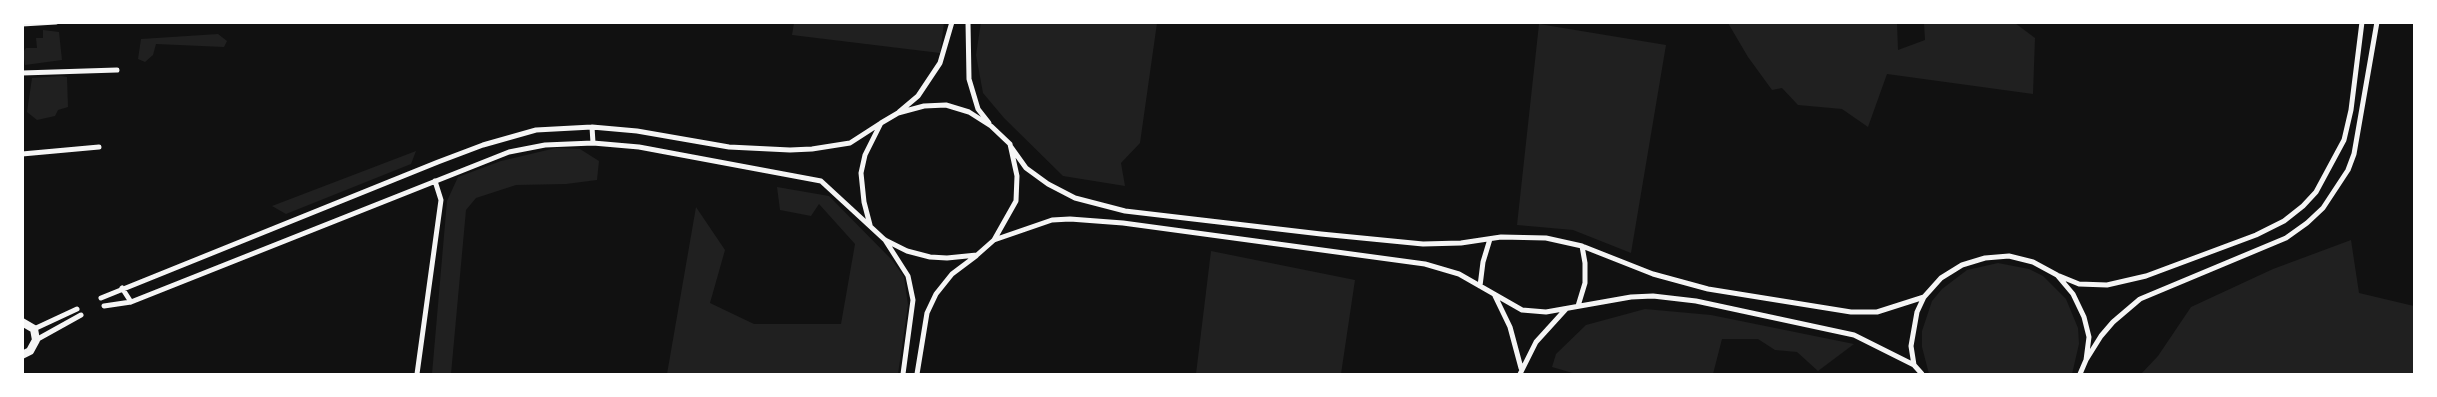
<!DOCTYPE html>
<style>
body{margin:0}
#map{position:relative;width:2437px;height:397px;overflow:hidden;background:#111;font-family:"Source Sans 3",sans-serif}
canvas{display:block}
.frame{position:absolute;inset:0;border:24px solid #fff;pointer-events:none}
</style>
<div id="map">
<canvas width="2437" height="397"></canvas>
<div class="frame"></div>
</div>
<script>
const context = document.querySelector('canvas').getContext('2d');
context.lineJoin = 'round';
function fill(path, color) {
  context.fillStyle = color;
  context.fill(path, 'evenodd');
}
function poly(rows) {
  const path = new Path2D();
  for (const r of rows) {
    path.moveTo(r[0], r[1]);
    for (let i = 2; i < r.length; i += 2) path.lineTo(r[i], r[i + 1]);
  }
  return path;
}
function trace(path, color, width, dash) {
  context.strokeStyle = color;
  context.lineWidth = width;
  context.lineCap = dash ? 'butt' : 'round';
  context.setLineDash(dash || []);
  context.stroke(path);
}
const green = poly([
 [981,22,1157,23,1140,143,1121,163,1125,186,1063,176,1004,118,983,93,976,55],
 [794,23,794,22,944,23,940,53,792,35],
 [1728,23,1897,23,1898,50,1925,40,1924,23,2015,23,2035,38,2033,94,1887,74,1868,127,1842,109,1798,105,1782,88,1772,90,1748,57],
 [1539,24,1666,45,1631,253,1573,230,1517,225],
 [43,30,59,32,62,60,25,65,23,52,26,48,37,48,36,38,43,38],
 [218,34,227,41,224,47,156,44,153,55,145,62,138,59,141,39],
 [61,76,67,77,68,107,58,110,55,116,37,120,27,112,32,78],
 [556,148,580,149,599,161,597,180,566,184,516,185,476,198,466,210,451,374,432,374,447,201,458,177,501,161],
 [416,151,411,164,286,214,272,206],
 [777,187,829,196,892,260,904,277,908,305,898,374,667,374,696,207,725,250,710,303,754,324,841,324,855,244,819,204,811,216,780,210],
 [2351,240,2359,293,2414,306,2414,374,2141,374,2158,356,2191,307,2273,269],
 [1211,251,1355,280,1341,374,1196,374],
 [1998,263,2029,269,2043,276,2066,299,2078,328,2079,344,2072,374,1929,374,1922,347,1922,331,1932,301,1942,289,1967,270],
 [1645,309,1711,315,1854,344,1818,371,1797,352,1775,350,1758,339,1722,339,1713,374,1576,374,1552,367,1556,354,1586,325]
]);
const minor = poly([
 [968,22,969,79,978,109,989,123],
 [22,24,56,22],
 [22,73,117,70],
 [899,112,918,96,940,63,952,22],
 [592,127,593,143],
 [1011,147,1026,168,1048,184,1075,198,1125,211,1321,234,1423,244,1461,243,1501,237,1546,238,1582,246,1653,274,1708,289,1851,312,1877,312,1924,297],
 [22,154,99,147],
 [885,240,908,276,913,300,903,374],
 [994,240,1052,220,1070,219,1123,223,1425,264,1459,274,1522,310,1546,312,1631,297,1653,296,1696,301,1854,335,1914,365],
 [2057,275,2079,284,2107,285,2146,276,2256,235,2284,221,2303,206,2316,192,2344,140,2351,110,2362,22],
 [1480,286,1483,262,1490,239],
 [122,288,131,302],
 [1495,296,1510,327,1521,368],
 [101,298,438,162,483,145,536,130,592,127,637,131,729,147,790,150,812,149,850,143,881,123],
 [104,306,131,302,509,152,545,145,593,143,639,147,821,181,885,240,907,251,930,257,947,258,977,255,994,240,1016,201,1017,176,1010,144,991,126,969,112,946,105,924,106,898,113,881,123,865,155,861,173,864,202,870,225],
 [1578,306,1585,283,1585,263,1582,246],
 [34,329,77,309],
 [36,340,81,315],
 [2086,360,2101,336,2113,322,2140,299,2286,238,2307,223,2323,208,2348,170,2354,154,2377,22],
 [417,374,441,200,435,181],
 [917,374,927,313,936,294,952,274,976,256],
 [1520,374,1536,342,1566,309],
 [1922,374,1914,365,1911,346,1917,312,1924,297,1941,278,1962,265,1985,258,2009,256,2033,262,2057,275,2073,294,2084,317,2089,337,2086,360,2080,374]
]);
const secondary = poly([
 [22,322,34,329,36,340,30,351,22,355]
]);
fill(green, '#202020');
trace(minor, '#f5f5f5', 5);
trace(secondary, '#f5f5f5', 8);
</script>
